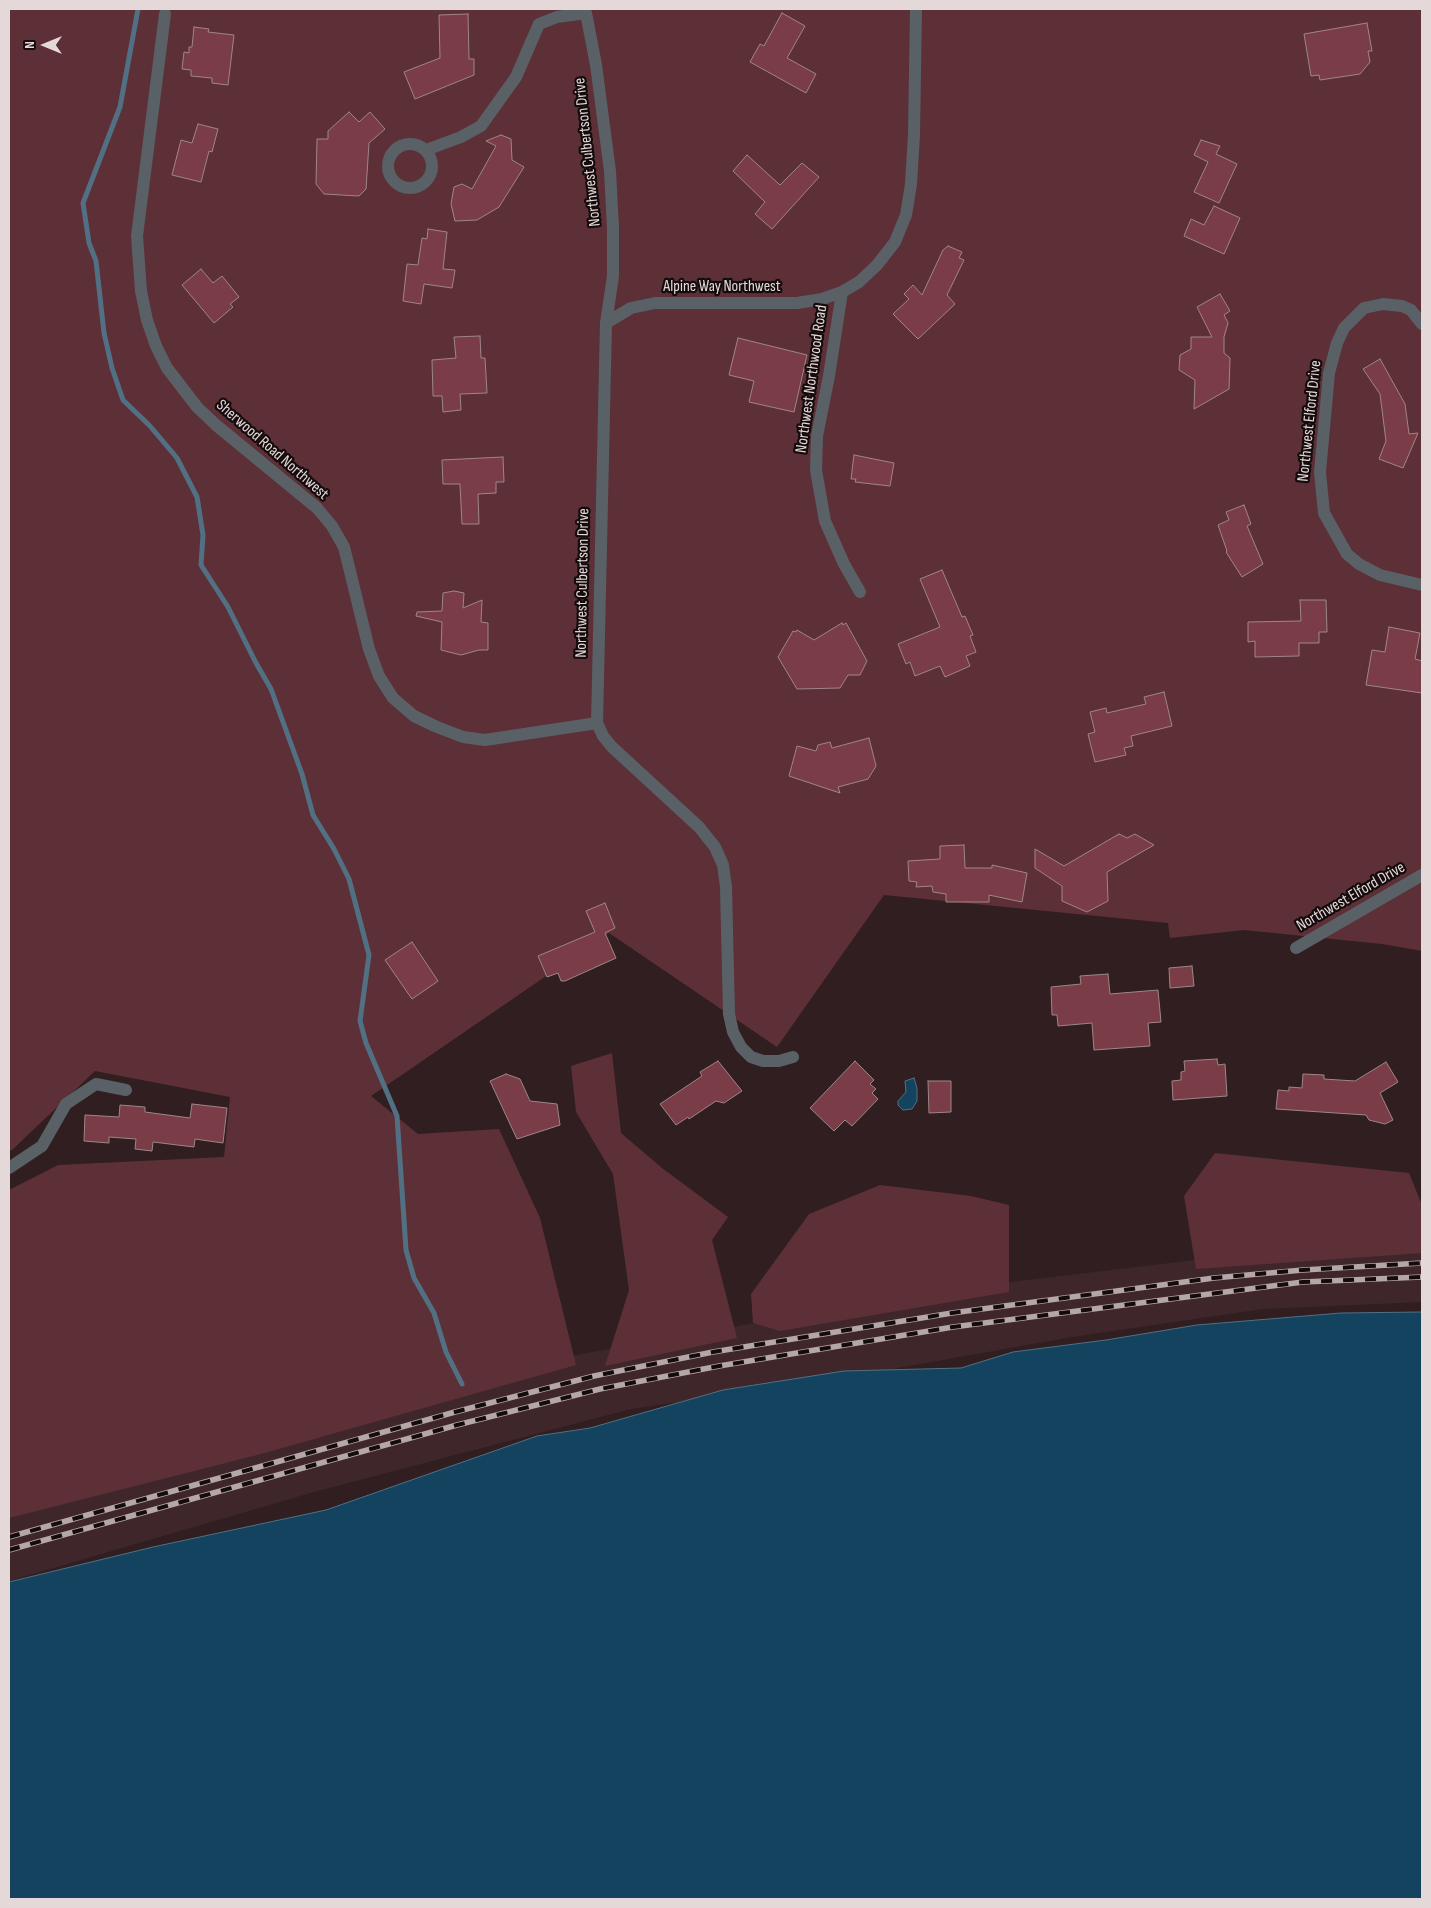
<!DOCTYPE html>
<style>
body{margin:0}
#map{position:relative;width:1431px;height:1908px;overflow:hidden;background:#311e20;font-family:"Sofia Sans Condensed",sans-serif}
canvas{display:block}
.frame{position:absolute;inset:0;border:10px solid #e5d8d9;pointer-events:none}
.north{position:absolute;left:20px;top:20px;width:50px;height:50px;-webkit-text-stroke:4px #130b0c;paint-order:stroke;rotate:270deg;font-size:14px;font-weight:700;line-height:20px;text-align:center;color:#e5d8d9}
.north::after{content:'';display:block;margin:auto;width:18px;height:22px;background:#e5d8d9;clip-path:polygon(50% 0,100% 100%,50% 72%,0 100%)}
</style>
<div id="map">
<canvas width="1431" height="1908"></canvas>
<div class="frame"></div>
<div class="north">N</div>
</div>
<script>
const context = document.querySelector('canvas').getContext('2d');
context.lineJoin = 'round';
function fill(path, color) {
  context.fillStyle = color;
  context.fill(path, 'evenodd');
}
function poly(rows) {
  const path = new Path2D();
  for (const r of rows) {
    if (r.length === 3) {
      path.moveTo(r[0] + r[2], r[1]);
      path.arc(r[0], r[1], r[2], 0, 2 * Math.PI);
      continue;
    }
    path.moveTo(r[0], r[1]);
    for (let i = 2; i < r.length; i += 2) path.lineTo(r[i], r[i + 1]);
  }
  return path;
}
function trace(path, color, width, dash) {
  context.strokeStyle = color;
  context.lineWidth = width;
  context.lineCap = dash ? 'butt' : 'round';
  context.setLineDash(dash || []);
  context.stroke(path);
}
function write(font, color, halo, rows, align = 'center') {
  context.font = font + ' "Sofia Sans Condensed",sans-serif';
  context.lineWidth = 4.5;
  context.setLineDash([]);
  context.textBaseline = 'middle';
  context.strokeStyle = halo;
  context.fillStyle = color;
  for (const [text, x, y, turn = 0] of rows) {
    context.save();
    context.translate(x, y);
    context.rotate((+turn || 0) * Math.PI / 180);
    context.textAlign = isNaN(turn) ? turn : align;
    if (halo) context.strokeText(text, 0, 0);
    context.fillText(text, 0, 0);
    context.restore();
  }
}
const built = poly([
 [1422,1237,1422,1302,1263,1309,1072,1337,819,1382,631,1409,314,1492,9,1581,9,1507,565,1357,928,1292,1253,1253]
]);
const green = poly([
 [9,9,1422,9,1422,951,1382,944,1244,930,1170,938,1168,923,884,895,777,1047,609,933,371,1096,418,1134,499,1129,540,1218,576,1365,261,1454,9,1518,9,1190,58,1165,224,1157,230,1097,95,1071,12,1150,9,1150],
 [612,1053,621,1133,662,1168,728,1217,712,1240,737,1338,605,1366,629,1290,613,1174,576,1112,571,1066],
 [1215,1153,1409,1173,1422,1205,1422,1253,1196,1269,1184,1196],
 [880,1185,971,1196,1009,1205,1009,1292,780,1331,753,1323,751,1294,809,1214]
]);
const water = poly([
 [914,1078,917,1088,917,1101,912,1109,903,1110,898,1105,898,1101,906,1092,905,1081,914,1078],
 [1422,1312,1422,1899,9,1899,9,1582,153,1547,326,1510,537,1436,590,1428,723,1390,844,1371,961,1368,1013,1352,1106,1340,1197,1325,1341,1313,1422,1312]
]);
const stream = poly([
 [138,9,120,107,83,203,89,243,96,261,104,333,112,368,123,400,150,426,177,458,197,497,203,535,201,565,228,607,256,663,271,689,302,774,313,815,334,849,349,879,369,955,360,1021,366,1043,397,1116,406,1250,414,1278,434,1313,446,1352,462,1384]
]);
const building = poly([
 [782,13,805,26,787,58,816,74,806,93,750,62,760,44,764,46,782,13],
 [468,14,469,59,474,59,474,75,415,99,404,72,440,58,439,15,468,14],
 [1367,23,1372,51,1368,51,1370,62,1360,74,1320,80,1319,75,1311,76,1304,34,1367,23],
 [194,27,209,29,208,32,234,35,228,85,212,83,212,78,191,76,191,70,182,69,184,52,189,53,189,47,192,47,194,27],
 [349,112,359,122,370,112,385,129,369,143,366,189,359,196,324,194,316,184,317,139,328,139,328,131,349,112],
 [198,124,218,129,212,152,209,151,201,182,172,175,181,140,192,143,198,124],
 [501,135,511,139,512,160,524,167,499,207,477,220,455,221,451,204,454,187,462,184,472,189,496,146,486,141,501,135],
 [1201,140,1220,146,1216,154,1237,164,1219,203,1194,192,1208,162,1194,155,1201,140],
 [747,155,780,185,802,163,819,177,772,229,755,214,765,202,733,171,747,155],
 [1214,206,1240,218,1224,254,1184,236,1191,219,1204,225,1214,206],
 [428,229,447,232,443,269,455,270,452,288,424,284,421,304,403,301,407,264,418,265,422,238,427,239,428,229],
 [948,246,962,252,959,258,964,260,947,295,955,304,918,339,893,314,909,299,904,294,913,285,922,295,943,250,948,246],
 [201,269,213,283,222,276,239,297,230,304,233,307,214,323,182,285,201,269],
 [1220,294,1230,311,1224,315,1228,323,1224,337,1224,353,1230,358,1229,389,1194,409,1195,380,1179,370,1180,355,1191,349,1191,337,1212,337,1197,307,1220,294],
 [480,336,481,358,485,358,487,393,460,394,461,410,443,412,442,396,433,396,432,360,456,358,454,337,480,336],
 [738,338,807,355,794,412,749,402,754,381,729,375,738,338],
 [1380,359,1405,404,1409,434,1418,433,1403,468,1379,459,1386,441,1380,394,1363,369,1380,359],
 [854,455,894,463,890,486,855,482,856,479,851,479,854,455],
 [503,457,504,482,496,482,496,493,478,494,479,524,462,524,460,484,443,484,442,460,503,457],
 [1244,505,1251,524,1247,526,1263,564,1242,577,1226,552,1227,551,1218,525,1229,520,1226,512,1244,505],
 [942,570,962,617,965,616,973,635,970,636,976,652,966,656,970,666,945,677,940,666,915,676,910,662,906,664,898,644,940,627,920,579,942,570],
 [454,591,464,593,463,608,482,600,481,622,488,623,488,650,479,650,461,655,441,650,442,622,416,616,417,612,442,611,443,593,454,591],
 [1300,600,1326,600,1327,632,1319,632,1319,643,1299,643,1299,656,1255,657,1255,641,1248,642,1248,622,1301,621,1300,600],
 [842,623,843,625,846,623,867,661,860,675,848,675,840,688,797,689,778,657,793,631,796,632,797,630,814,640,842,623],
 [1389,627,1420,633,1415,659,1422,661,1422,693,1366,685,1372,650,1385,652,1389,627],
 [1164,692,1172,726,1131,736,1133,746,1124,748,1126,755,1095,762,1088,734,1095,732,1090,712,1106,708,1107,713,1146,704,1144,697,1164,692],
 [869,738,876,766,868,779,838,787,840,793,789,776,797,746,816,751,818,745,830,742,832,748,869,738],
 [1119,834,1127,838,1135,834,1154,845,1107,872,1108,901,1087,912,1062,901,1062,886,1035,868,1035,849,1064,866,1119,834],
 [964,845,965,868,992,868,992,865,1027,873,1022,902,989,895,989,902,946,902,946,894,933,892,932,886,916,887,917,882,909,881,908,861,940,859,940,846,964,845],
 [605,903,615,928,605,933,616,958,565,981,561,981,558,973,547,977,538,956,595,932,586,911,605,903],
 [412,942,438,981,412,999,385,960,412,942],
 [1192,966,1194,986,1170,988,1169,968,1192,966],
 [1108,974,1110,994,1158,990,1161,1022,1148,1023,1150,1046,1094,1050,1092,1023,1058,1026,1057,1015,1052,1015,1051,987,1081,984,1080,976,1108,974],
 [1217,1059,1218,1065,1225,1064,1227,1096,1173,1100,1172,1081,1181,1080,1181,1072,1185,1071,1184,1061,1217,1059],
 [718,1061,742,1091,724,1103,716,1101,689,1119,688,1117,676,1125,660,1104,702,1076,700,1072,718,1061],
 [855,1061,874,1080,870,1084,876,1089,872,1093,878,1099,852,1126,845,1120,834,1131,810,1108,855,1061],
 [1386,1062,1398,1082,1380,1093,1393,1120,1385,1124,1369,1120,1366,1115,1276,1109,1278,1090,1289,1091,1289,1087,1302,1088,1303,1074,1324,1075,1324,1079,1355,1081,1386,1062],
 [506,1074,520,1079,530,1101,557,1104,560,1125,517,1139,490,1081,506,1074],
 [928,1081,951,1081,951,1112,929,1113,928,1081],
 [192,1104,227,1108,223,1143,195,1139,194,1147,153,1142,152,1151,135,1149,136,1139,109,1137,109,1143,84,1141,85,1115,119,1117,120,1105,145,1107,145,1112,190,1118,192,1104]
]);
const minor = poly([
 [165,14,137,236,141,291,147,320,156,346,167,368,197,407,216,425,317,508,332,526,344,547,369,649,379,676,393,698,414,716,437,727,463,737,485,740,597,723],
 [410,166,22],
 [426,150,461,137,481,126,516,77,539,24,557,17,586,13,596,65,610,171,613,228,613,276,606,323,597,723,603,736,612,747,699,827,715,847,723,865,726,887,729,1014,733,1032,741,1047,751,1057,763,1061,779,1061,793,1057],
 [606,323,631,308,655,303,797,303,822,299,842,292],
 [1422,324,1411,310,1402,306,1383,304,1364,308,1344,328,1337,343,1329,373,1320,472,1324,513,1347,554,1359,564,1380,575,1422,585],
 [860,592,844,564,825,521,816,470,817,436,829,376,842,292,859,282,877,265,895,242,906,215,911,184,914,135,916,9],
 [1296,948,1422,875],
 [9,1168,42,1146,66,1104,96,1084,126,1090]
]);
const rail = poly([
 [9,1537,455,1412,594,1376,713,1352,952,1313,1214,1278,1303,1270,1422,1263],
 [9,1550,457,1425,600,1389,719,1366,953,1327,1303,1282,1422,1277]
]);
const streetNames = [
 ["Northwest Culbertson Drive",588,152,-96],
 ["Alpine Way Northwest",722,287],
 ["Northwest Northwood Road",812,379,-82],
 ["Northwest Elford Drive",1310,421,-84],
 ["Sherwood Road Northwest",272,450,41],
 ["Northwest Culbertson Drive",583,583,-89],
 ["Northwest Elford Drive",1351,897,-30]
];
fill(built, '#3f262a');
fill(green, '#5d3037');
fill(water, '#13435e');
trace(water, '#527083', 1);
trace(stream, '#527083', 5);
fill(building, '#7a3c47');
trace(building, '#9e8689', 1);
trace(minor, '#596167', 12);
trace(rail, '#b5a6a7', 5.5);
trace(rail, '#130b0c', 4, [11]);
write('16px', '#e5d8d9', '#130b0c', streetNames);
</script>
